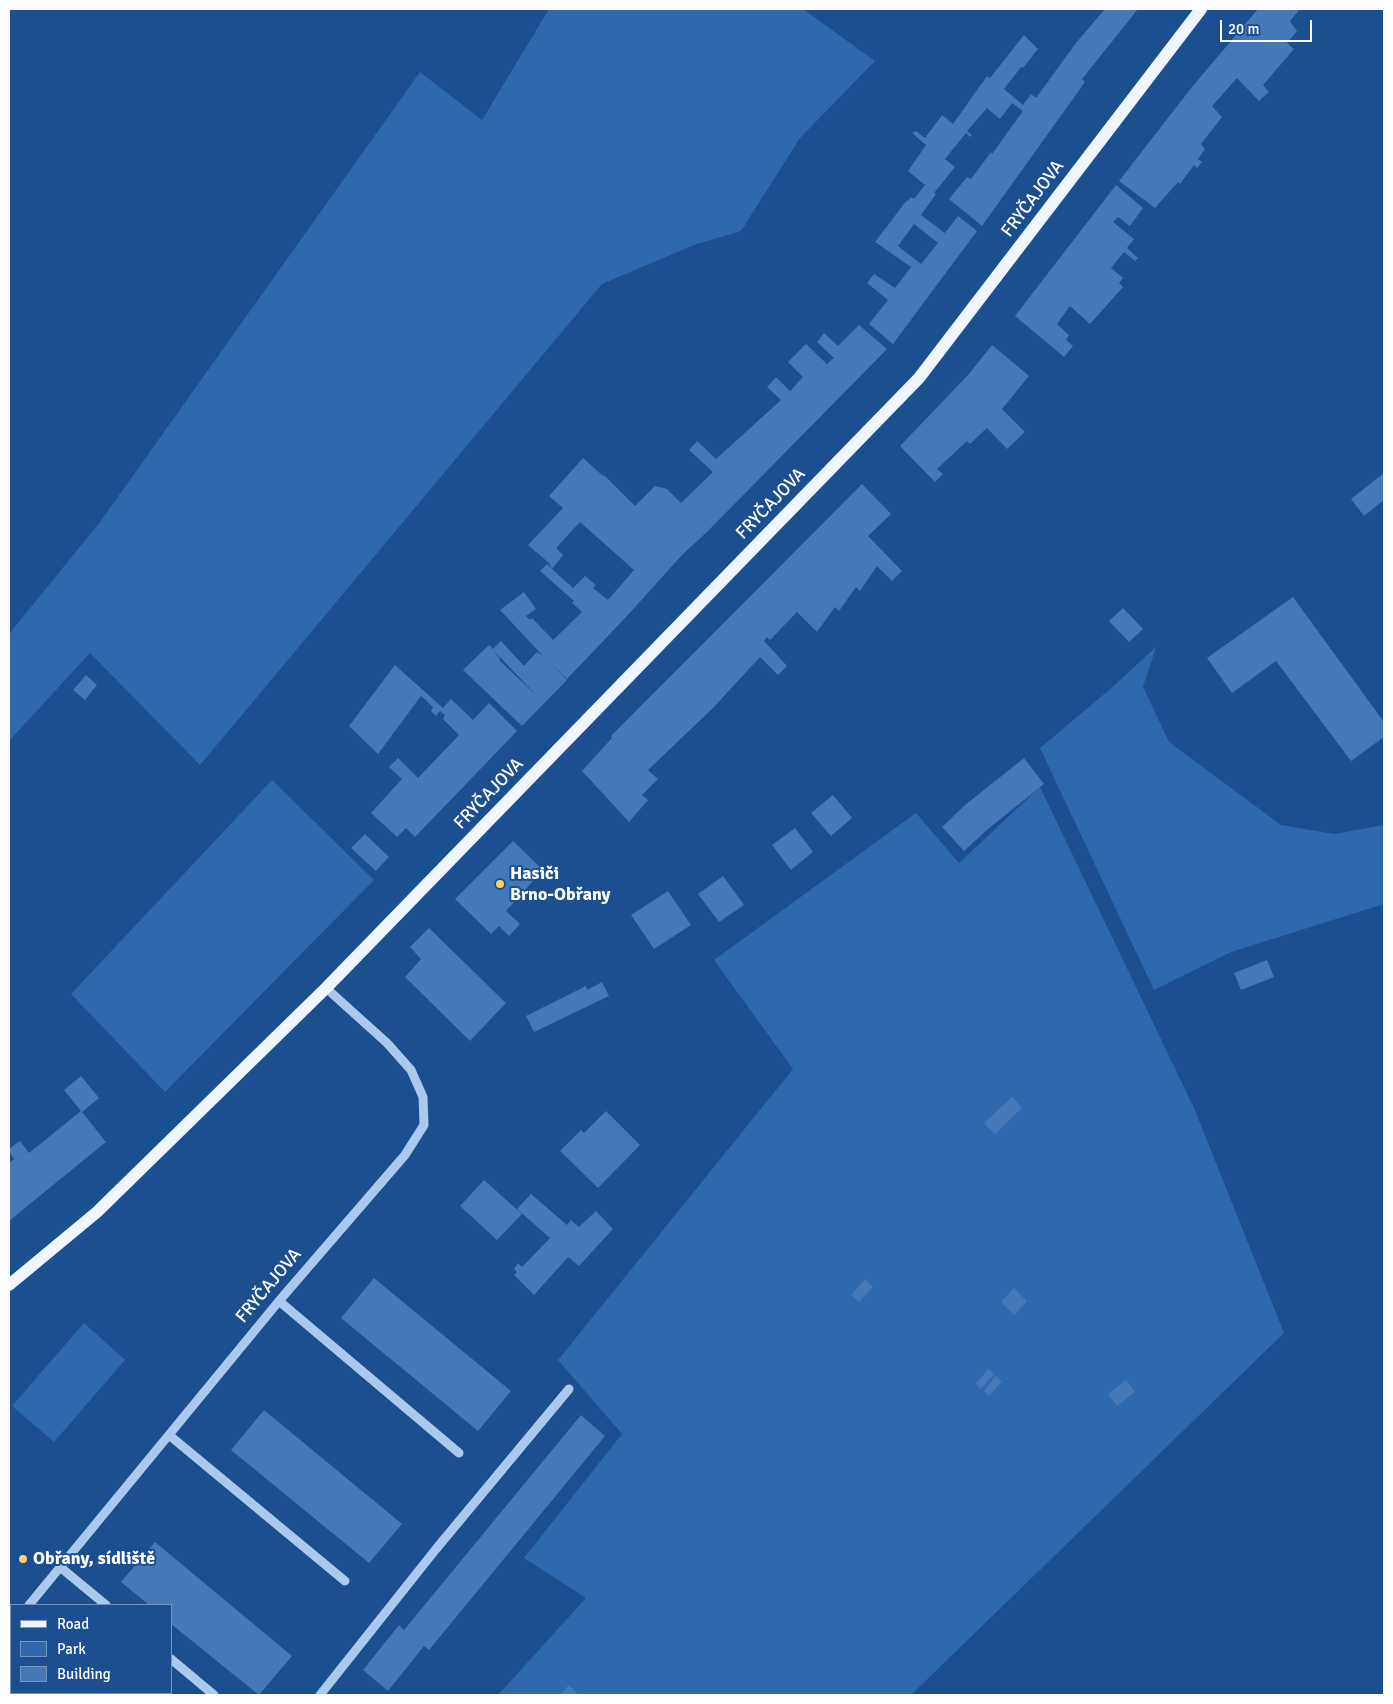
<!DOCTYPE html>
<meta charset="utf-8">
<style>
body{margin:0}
#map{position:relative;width:1393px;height:1704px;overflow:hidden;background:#1b4f8f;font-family:Signika,sans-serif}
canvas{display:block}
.frame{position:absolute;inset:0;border:10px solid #fff;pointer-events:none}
.legend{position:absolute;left:10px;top:1604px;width:162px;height:90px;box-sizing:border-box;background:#1b4f8f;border:1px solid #7695bc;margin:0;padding:6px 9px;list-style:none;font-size:15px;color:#fff}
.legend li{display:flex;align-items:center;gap:10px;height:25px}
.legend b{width:25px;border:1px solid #7695bc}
.scale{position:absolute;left:1220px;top:20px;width:92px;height:22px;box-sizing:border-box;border:2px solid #fff;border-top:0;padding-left:6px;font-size:15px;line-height:18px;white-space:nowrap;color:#fff;-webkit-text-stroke:4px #1b4f8f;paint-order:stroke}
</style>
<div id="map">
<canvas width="1393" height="1704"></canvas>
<div class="frame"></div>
<ul class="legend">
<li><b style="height:6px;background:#f0f6ff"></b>Road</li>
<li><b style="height:14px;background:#2e69ad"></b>Park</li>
<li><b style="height:14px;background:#4478b7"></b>Building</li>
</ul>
<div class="scale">20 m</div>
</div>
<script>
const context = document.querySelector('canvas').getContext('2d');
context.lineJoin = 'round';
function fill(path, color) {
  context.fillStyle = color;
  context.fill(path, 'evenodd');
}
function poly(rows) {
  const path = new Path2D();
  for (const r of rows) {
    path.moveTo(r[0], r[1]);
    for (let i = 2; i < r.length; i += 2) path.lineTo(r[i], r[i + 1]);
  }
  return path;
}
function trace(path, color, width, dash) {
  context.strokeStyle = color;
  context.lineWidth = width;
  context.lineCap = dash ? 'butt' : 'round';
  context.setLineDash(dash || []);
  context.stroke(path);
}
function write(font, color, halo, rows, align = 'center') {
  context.font = font + ' Signika,sans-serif';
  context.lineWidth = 4;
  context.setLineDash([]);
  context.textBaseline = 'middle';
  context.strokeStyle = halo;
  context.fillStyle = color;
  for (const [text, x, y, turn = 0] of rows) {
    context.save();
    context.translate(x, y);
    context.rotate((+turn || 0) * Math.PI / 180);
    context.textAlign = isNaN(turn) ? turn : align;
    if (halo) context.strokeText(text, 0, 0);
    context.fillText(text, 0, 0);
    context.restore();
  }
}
const green = poly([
 [549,9,803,9,875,61,800,138,741,231,694,245,602,284,200,765,90,653,9,741,9,634,100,522,420,72,482,120],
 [1156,647,1143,687,1169,742,1281,825,1334,834,1384,825,1384,904,1231,952,1154,990,1040,748,1108,691],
 [272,780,374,880,165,1092,71,994],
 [1040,787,1194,1108,1284,1333,911,1695,498,1695,586,1598,524,1558,622,1434,558,1360,793,1069,714,960,916,813,959,863],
 [84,1323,125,1360,54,1442,12,1406]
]);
const building = poly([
 [1105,9,1138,9,1082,79,1085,82,982,226,949,199,967,177,971,179,991,152,992,154,1023,111,1012,103,1000,119,987,108,967,131,972,135,970,137,966,133,945,159,955,167,934,193,936,194,921,215,945,233,958,216,977,231,893,344,869,324,888,300,867,283,874,274,895,288,911,267,875,242,907,200,908,201,911,197,914,199,925,185,908,171,926,145,912,133,916,131,925,138,942,115,953,124,987,76,990,78,1024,35,1038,49,1023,68,1021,67,1004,89,1023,105,1031,94,1036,98,1076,43],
 [914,224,938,243,921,264,898,246],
 [1258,9,1300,9,1290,21,1297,31,1287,43,1294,49,1263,85,1269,92,1259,101,1237,78,1213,105,1212,106,1222,117,1201,144,1205,149,1198,159,1202,162,1197,168,1194,165,1180,184,1178,182,1155,208,1119,181,1192,87],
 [1116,185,1143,208,1130,226,1118,217,1113,222,1134,239,1127,248,1138,258,1135,261,1124,252,1111,268,1123,278,1119,283,1123,287,1090,324,1070,306,1057,324,1069,335,1066,340,1073,346,1064,357,1015,316],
 [859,325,887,349,707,532,683,554,627,616,567,679,546,659,567,680,522,726,463,670,489,645,493,649,501,641,524,666,537,652,543,656,500,610,524,592,536,609,526,616,530,620,532,618,553,640,582,612,572,603,574,601,540,571,547,564,552,569,549,563,528,545,563,508,549,496,583,458,603,476,604,475,635,506,655,486,667,489,681,503,713,472,689,450,697,441,716,459,781,400,767,387,776,377,790,391,803,377,788,362,806,344,827,364,834,358,817,342,824,333,838,346],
 [580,522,634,570,608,600,593,588,596,585,585,576,573,588,552,569,563,555,556,548],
 [494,651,538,697,499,660,500,659],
 [992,345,1029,376,1002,409,1025,432,1007,449,987,428,970,444,967,441,937,469,943,474,935,482,900,446,968,375],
 [1384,473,1384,500,1364,516,1351,499],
 [862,484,891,514,868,536,902,571,892,581,877,566,860,591,856,587,839,611,835,607,817,632,797,612,770,640,767,637,764,641,787,666,778,675,760,657,713,708,648,770,658,779,642,795,648,800,629,822,582,771,612,738,611,736],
 [1293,597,1384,722,1384,737,1351,761,1276,661,1232,693,1207,658],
 [1123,608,1143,629,1129,642,1109,621],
 [395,665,443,708,451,699,473,720,489,703,517,731,415,837,406,828,397,837,371,813,402,779,389,767,398,758,418,778,459,735,443,719,445,715,440,711,436,716,431,711,433,707,421,696,378,754,349,726],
 [86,675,97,685,85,700,73,690],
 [1024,758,1044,784,988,829,964,851,942,827,965,805],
 [833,795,852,818,831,836,811,813],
 [795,828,813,852,791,870,772,845],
 [365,834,389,857,376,871,351,848],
 [513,841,543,870,506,911,520,924,509,936,499,926,491,934,455,899],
 [723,876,744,905,719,922,698,894],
 [668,891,691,925,654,949,631,915],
 [429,928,506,1003,470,1041,405,977,421,959,410,947],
 [1267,960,1274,977,1241,990,1234,973],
 [602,982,609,996,534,1032,526,1016,586,986,587,990],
 [81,1076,99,1098,82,1112,106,1142,9,1221,9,1163,14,1159,9,1152,9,1149,20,1141,29,1153,81,1111,64,1090],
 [1012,1097,1022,1108,995,1134,984,1123],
 [606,1111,640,1145,598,1188,560,1151,581,1130,584,1133],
 [484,1180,522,1214,497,1240,460,1206],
 [531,1194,567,1225,571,1220,579,1227,596,1211,613,1229,579,1266,568,1257,534,1295,514,1275,517,1272,514,1269,518,1263,522,1267,550,1238,517,1209],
 [374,1278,511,1391,478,1431,341,1318],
 [865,1279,873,1287,859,1302,851,1295],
 [1014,1288,1027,1301,1014,1315,1001,1302],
 [988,1369,994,1374,981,1389,976,1384],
 [995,1376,1002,1381,989,1396,984,1391],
 [1126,1380,1135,1392,1117,1406,1108,1394],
 [264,1410,402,1524,369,1563,231,1450],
 [581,1415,605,1436,429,1650,424,1646,388,1691,363,1670,399,1625,404,1630],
 [155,1542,292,1656,259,1695,171,1624,171,1605,149,1605,121,1582],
 [569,1685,579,1695,559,1695],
 [30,1693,69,1693,72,1695,28,1695]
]);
const minor = poly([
 [279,1301,459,1453],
 [169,1435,345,1581],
 [60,1567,106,1605],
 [29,1605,279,1301,405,1155,424,1125,423,1097,411,1070,387,1043,326,988],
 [9,1630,11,1627],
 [171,1659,214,1695],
 [320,1695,436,1549,569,1389]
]);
const major = poly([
 [9,1285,97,1212,326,988,919,378,1201,9]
]);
const markers = [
 [500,884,5,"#ffd166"],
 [23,1559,5,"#ffd166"]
];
const streetNames = [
 ["FRYČAJOVA",1033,199,-53],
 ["FRYČAJOVA",771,504,-46],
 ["FRYČAJOVA",489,794,-46],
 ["FRYČAJOVA",269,1286,-50]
];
const poiNames = [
 ["Hasiči",510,874],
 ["Brno-Obřany",510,895],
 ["Obřany, sídliště",33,1559]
];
fill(green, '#2e69ad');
fill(building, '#4478b7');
trace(minor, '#a9c9ee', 9);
trace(major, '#f0f6ff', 12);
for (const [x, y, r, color] of markers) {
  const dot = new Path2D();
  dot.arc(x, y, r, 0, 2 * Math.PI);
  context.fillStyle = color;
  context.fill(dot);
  trace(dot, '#1b4f8f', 2);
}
write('18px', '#fff', '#1b4f8f', streetNames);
write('bold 18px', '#fff', '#1b4f8f', poiNames, 'left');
</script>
